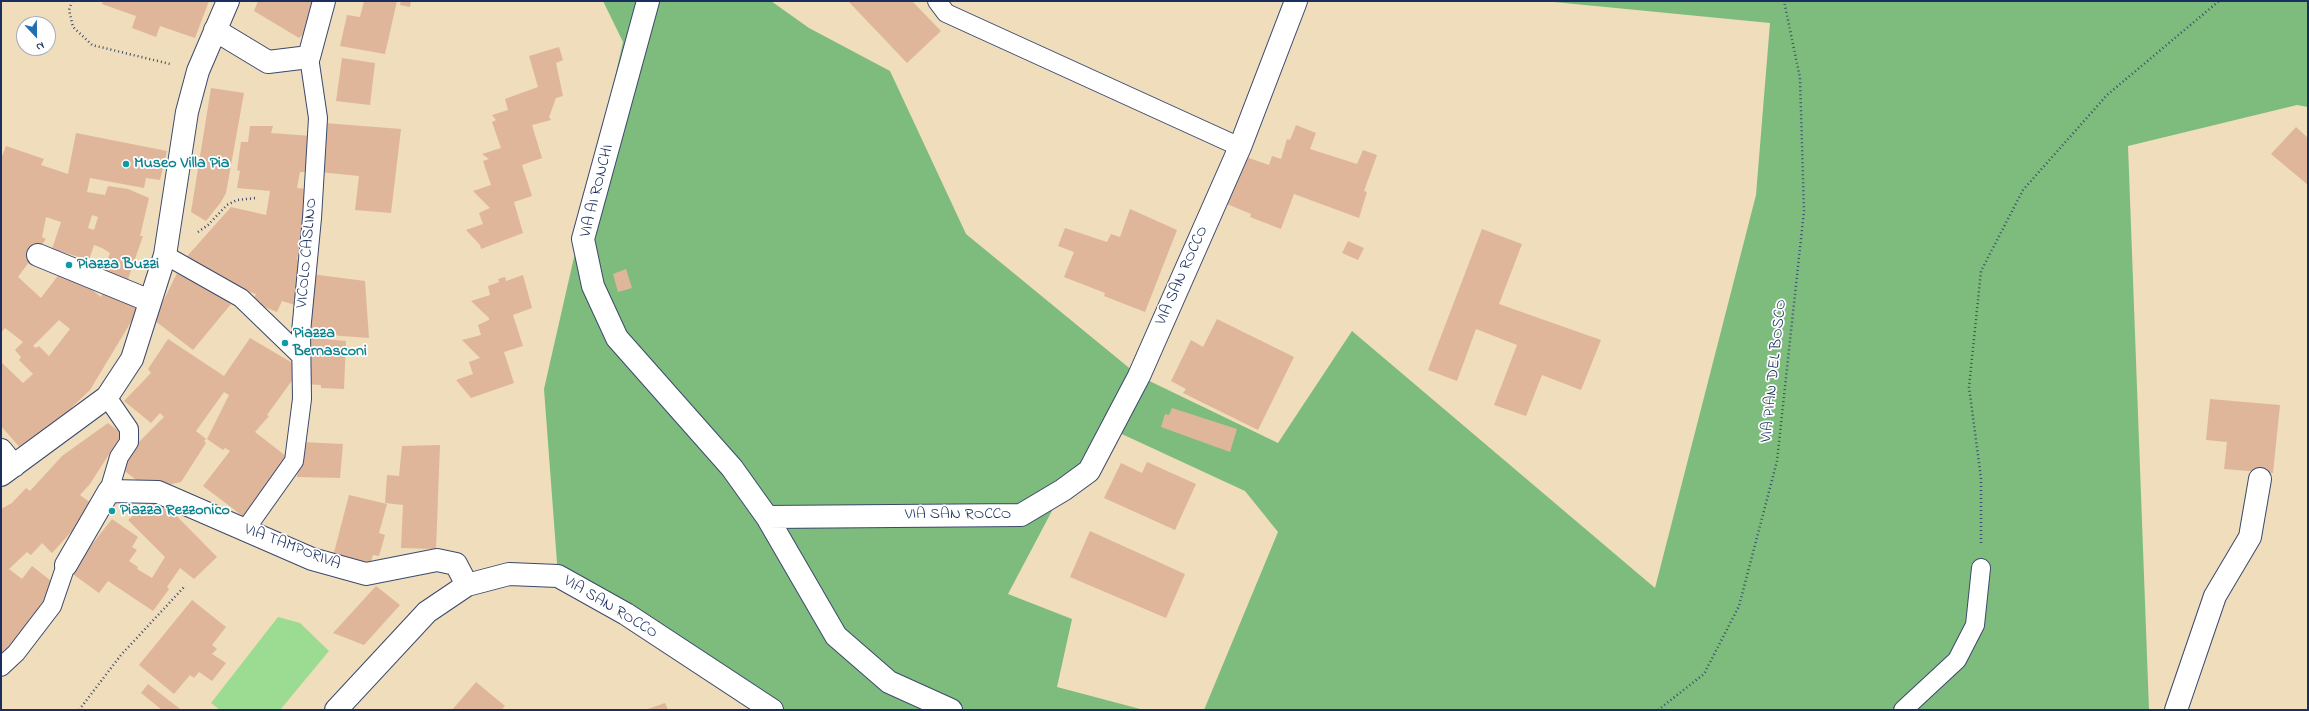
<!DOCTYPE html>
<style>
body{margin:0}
#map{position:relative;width:2309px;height:711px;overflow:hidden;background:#efddbb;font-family:"Indie Flower",sans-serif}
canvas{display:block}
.frame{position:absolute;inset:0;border:2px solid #1b2f5e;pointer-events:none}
.north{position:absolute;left:16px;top:16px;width:40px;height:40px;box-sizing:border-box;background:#fff;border:1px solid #a4acbf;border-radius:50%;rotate:158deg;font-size:11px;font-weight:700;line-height:16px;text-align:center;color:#1b2f5e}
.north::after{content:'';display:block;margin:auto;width:14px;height:18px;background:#1f6fb2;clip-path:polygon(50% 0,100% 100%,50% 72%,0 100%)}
</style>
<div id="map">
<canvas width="2309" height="711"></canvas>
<div class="frame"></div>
<div class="north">N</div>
</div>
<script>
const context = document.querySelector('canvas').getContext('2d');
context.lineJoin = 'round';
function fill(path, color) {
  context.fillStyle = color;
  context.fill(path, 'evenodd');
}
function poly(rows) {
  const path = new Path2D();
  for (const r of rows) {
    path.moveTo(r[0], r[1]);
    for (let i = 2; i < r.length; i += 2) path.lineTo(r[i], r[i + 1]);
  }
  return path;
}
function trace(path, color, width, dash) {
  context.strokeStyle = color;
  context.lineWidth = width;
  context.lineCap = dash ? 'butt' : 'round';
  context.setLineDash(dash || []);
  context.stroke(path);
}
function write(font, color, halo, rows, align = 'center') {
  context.font = font + ' "Indie Flower",sans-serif';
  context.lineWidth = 3.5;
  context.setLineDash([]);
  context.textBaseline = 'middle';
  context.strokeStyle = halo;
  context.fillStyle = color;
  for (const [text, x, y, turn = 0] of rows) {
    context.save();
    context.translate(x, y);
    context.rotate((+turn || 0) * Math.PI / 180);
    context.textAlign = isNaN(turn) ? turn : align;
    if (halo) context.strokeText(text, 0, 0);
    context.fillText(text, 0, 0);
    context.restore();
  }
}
const green = poly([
 [278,617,300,623,329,651,280,710,220,710,211,703]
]);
const forest = poly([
 [603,1,771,1,809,28,890,71,966,234,1139,376,1278,443,1352,331,1655,588,1756,195,1770,23,1544,1,2308,1,2308,107,2297,105,2128,146,2149,710,1204,710,1278,532,1245,491,1111,429,1063,490,1008,594,1072,619,1057,687,1144,710,772,710,558,576,544,389,623,42]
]);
const building = poly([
 [103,1,209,1,195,38,160,26,156,37,132,28,136,16,102,4],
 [258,1,320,1,309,29,299,38,254,11],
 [364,1,397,1,385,54,340,46,347,15,360,17],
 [401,1,411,1,410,7,400,5],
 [848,1,912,1,941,31,907,63],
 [559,47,563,60,556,63,563,96,556,98,549,117,551,120,532,125,542,158,522,165,532,196,514,202,523,233,481,249,480,245,466,230,483,224,479,213,490,208,473,191,491,185,483,161,489,159,482,154,501,148,492,122,496,120,492,115,508,110,505,99,538,87,529,56],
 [342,58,375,63,370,105,336,101],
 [211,88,244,93,226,193,221,202,206,221,191,212],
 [324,123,401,129,391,213,355,210,359,176,319,172],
 [1296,125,1316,133,1310,149,1357,164,1363,150,1377,155,1364,191,1367,192,1359,218,1294,194,1281,229,1250,217,1251,214,1227,204,1246,157,1269,165,1272,156,1281,159,1287,139,1290,140],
 [250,126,273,126,271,133,312,136,309,172,300,172,297,188,308,189,297,260,306,262,295,305,282,301,277,312,252,302,256,294,234,287,182,262,231,207,266,215,270,191,237,188,240,171,237,170,241,142,248,142],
 [2296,127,2308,138,2308,185,2271,154],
 [76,133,167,151,160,180,146,178,144,188,90,178,87,192,105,195,108,186,128,189,149,198,140,236,143,236,126,285,101,277,110,253,102,248,94,245,89,260,52,249,61,222,46,217,42,237,46,239,18,277,41,298,60,273,86,285,101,297,105,288,140,307,90,390,71,408,74,411,22,450,1,426,1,362,23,383,33,374,19,360,21,357,15,350,23,342,5,328,1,333,1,159,6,146,44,159,41,165,68,174],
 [92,215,98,217,94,230,88,228],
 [59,320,70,329,49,356,39,346,36,348,33,346],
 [1130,209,1177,230,1145,312,1104,296,1105,293,1064,277,1074,252,1058,246,1065,228,1107,242,1111,234,1120,237],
 [1482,229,1522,244,1499,304,1601,340,1581,390,1542,375,1526,416,1494,405,1517,345,1476,329,1457,381,1428,370],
 [1348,241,1364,248,1358,260,1342,253],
 [180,267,231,304,193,350,154,320],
 [626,269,632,288,618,292,613,274],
 [311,274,365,281,369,338,302,333],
 [523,275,532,308,513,315,523,346,504,352,514,383,471,398,456,380,473,374,469,362,480,358,462,340,481,335,478,325,489,320,489,318,471,301,490,295,488,286,499,282,498,279,505,277,506,281],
 [1217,319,1294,357,1258,430,1183,393,1186,389,1171,381,1191,340,1203,347],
 [303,337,346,341,344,389,321,388,321,385,304,384],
 [250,338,301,368,267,415,269,416,255,432,291,460,248,520,203,486,230,451,225,448,223,450,207,439,229,395,224,392,196,431,206,439,204,441,206,443,181,482,148,489,122,469,135,446,164,417,160,413,151,423,124,401,151,373,148,369,168,339,224,376],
 [2210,399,2280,405,2273,473,2224,469,2227,442,2206,440],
 [1172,408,1237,429,1230,452,1161,427,1165,414,1169,415],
 [108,423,122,434,90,484,80,495,95,506,52,553,42,543,31,555,27,552,9,569,22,579,32,566,55,584,22,632,1,658,1,509,12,503,26,488,30,491,62,456],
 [301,442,343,444,340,478,297,477],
 [440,445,436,549,401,548,403,505,385,503,387,475,399,476,402,446],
 [1147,462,1196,484,1175,530,1104,498,1121,463,1142,473],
 [156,495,217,557,194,579,180,568,167,587,169,589,153,611,108,581,99,593,70,572,112,519,138,537,132,547,137,550,129,561,138,567,137,569,152,578,165,557,128,520],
 [349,495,387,504,379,533,385,535,379,556,373,555,369,568,332,560],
 [1090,531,1185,574,1166,618,1070,577],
 [376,586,400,605,364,645,333,633],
 [192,600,226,627,212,645,217,649,212,654,226,663,212,681,199,672,194,678,190,675,174,694,139,665],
 [476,682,505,706,501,710,452,710],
 [148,684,180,709,179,710,162,710,141,693],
 [665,703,668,710,645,710]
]);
const path = poly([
 [72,1,69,10,73,27,92,45,170,64],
 [198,232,208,225,227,205,237,200,256,198],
 [1981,543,1981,478,1969,387,1981,271,2023,190,2107,95,2219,1],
 [79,710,121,655,185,586],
 [1658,710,1704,674,1739,606,1777,461,1804,211,1800,78,1784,1]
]);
const lane = poly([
 [937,1,946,13,1240,147],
 [165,255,241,298,301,356],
 [107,397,129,429,129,442,119,457,109,491],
 [245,530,294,461,302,399,301,332,312,218,318,118,309,57],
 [1,667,16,653,52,606,66,565],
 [1903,710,1957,660,1975,625,1981,568]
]);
const street = poly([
 [648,1,583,239,593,286,617,338,732,468,767,517],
 [215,30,268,62,309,57,324,1],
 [38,255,150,301],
 [1,450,14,466],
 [1,475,107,397,132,359,165,255,187,112,198,71,228,1],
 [66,565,109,491,158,492,312,559,366,574,437,560,456,564,467,585],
 [336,710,427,612,467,585,509,574,558,576,626,614,772,710],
 [951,710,889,682,836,636,767,517,1021,515,1063,490,1089,471,1139,376,1240,147,1296,1],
 [2176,710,2215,596,2250,537,2260,479]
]);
const markers = [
 [126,164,4,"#0f9aa8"],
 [69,265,4,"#0f9aa8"],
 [285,343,4,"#0f9aa8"],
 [112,511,4,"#0f9aa8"]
];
const cultureNames = [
 ["Museo Villa Pia",134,164],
 ["Piazza Buzzi",77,265],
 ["Piazza",293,334],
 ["Bernasconi",293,352],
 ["Piazza Rezzonico",120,511]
];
const streetNames = [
 ["VIA AI RONCHI",598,191,-76],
 ["VICOLO CASLINO",308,253,-85],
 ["VIA SAN ROCCO",1183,276,-66],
 ["VIA PIAN DEL BOSCO",1775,371,-84],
 ["VIA SAN ROCCO",958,515],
 ["VIA TAMPORIVA",292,548,21],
 ["VIA SAN ROCCO",610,608,31]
];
fill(green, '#9cdc92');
fill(forest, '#7dbc7c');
fill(building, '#e0b69a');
trace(lane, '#3b496c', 20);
trace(street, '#3b496c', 24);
trace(path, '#3b496c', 2.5, [1, 3]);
trace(lane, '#fff', 18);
trace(street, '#fff', 22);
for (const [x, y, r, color] of markers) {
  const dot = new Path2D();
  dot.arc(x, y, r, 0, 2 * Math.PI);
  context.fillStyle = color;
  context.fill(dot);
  trace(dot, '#fff', 1.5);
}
write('bold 16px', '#0d838f', '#fff', cultureNames, 'left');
write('16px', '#1b2f5e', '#fff', streetNames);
</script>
